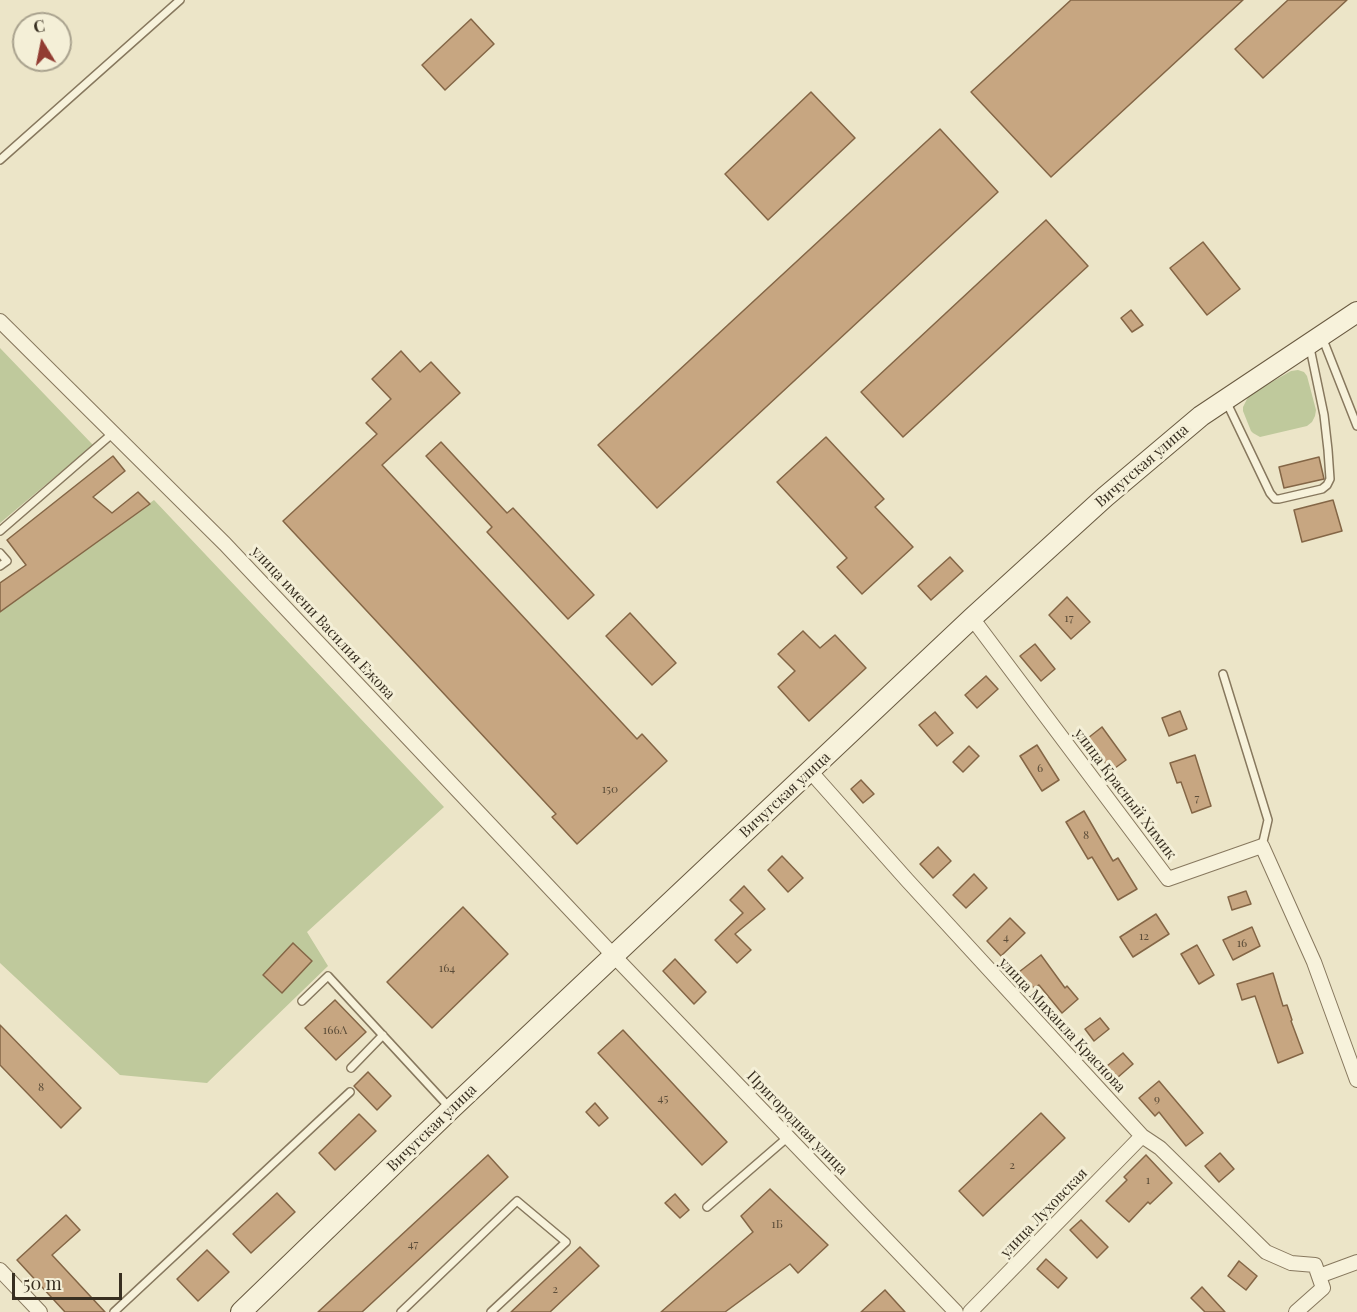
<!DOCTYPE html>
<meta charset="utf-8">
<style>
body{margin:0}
#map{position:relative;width:1357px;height:1312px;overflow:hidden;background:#ece5c8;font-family:"Playfair Display",serif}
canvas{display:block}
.north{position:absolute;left:12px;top:12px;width:60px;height:60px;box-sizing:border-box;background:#f4efd7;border:2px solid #a9a28e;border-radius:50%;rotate:350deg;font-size:16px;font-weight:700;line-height:24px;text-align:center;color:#382f21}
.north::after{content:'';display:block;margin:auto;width:21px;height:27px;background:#923c32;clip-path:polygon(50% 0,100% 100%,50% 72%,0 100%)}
.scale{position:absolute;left:12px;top:1273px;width:110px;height:27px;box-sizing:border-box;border:3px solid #382f21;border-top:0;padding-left:8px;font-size:18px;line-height:21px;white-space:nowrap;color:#382f21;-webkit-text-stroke:4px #f4efd7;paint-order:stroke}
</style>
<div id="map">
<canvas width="1357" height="1312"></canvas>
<div class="north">С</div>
<div class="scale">50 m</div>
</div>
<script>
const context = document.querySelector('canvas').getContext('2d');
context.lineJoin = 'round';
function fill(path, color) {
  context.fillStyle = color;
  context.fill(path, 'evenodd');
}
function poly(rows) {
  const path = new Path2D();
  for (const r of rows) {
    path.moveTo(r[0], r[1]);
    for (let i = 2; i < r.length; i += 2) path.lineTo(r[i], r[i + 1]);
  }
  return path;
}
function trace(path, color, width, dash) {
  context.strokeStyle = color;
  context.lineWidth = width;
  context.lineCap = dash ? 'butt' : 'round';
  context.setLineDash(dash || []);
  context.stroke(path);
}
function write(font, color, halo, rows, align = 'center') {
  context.font = font + ' "Playfair Display",serif';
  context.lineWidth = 6;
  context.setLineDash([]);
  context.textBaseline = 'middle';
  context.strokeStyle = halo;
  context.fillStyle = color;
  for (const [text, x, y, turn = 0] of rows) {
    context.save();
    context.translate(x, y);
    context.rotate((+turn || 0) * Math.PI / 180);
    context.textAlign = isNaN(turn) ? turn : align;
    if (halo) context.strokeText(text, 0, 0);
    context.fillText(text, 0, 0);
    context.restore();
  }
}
const green = poly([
 [0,348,93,445,0,523],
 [1298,370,1304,372,1307,376,1316,410,1315,416,1312,422,1307,426,1260,437,1253,433,1251,431,1243,411,1243,407,1249,395,1291,371],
 [154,500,444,807,307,932,328,966,207,1083,120,1075,0,963,0,612]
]);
const building = poly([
 [1071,0,1243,0,1051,177,971,92,1071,0],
 [1288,0,1347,0,1263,78,1235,49,1288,0],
 [471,19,494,44,445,90,422,65,471,19],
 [811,92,855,138,768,220,725,174,811,92],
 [940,129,998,192,657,508,598,445,940,129],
 [1046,220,1088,266,903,437,861,392,1046,220],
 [1203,242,1240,289,1207,315,1170,268,1203,242],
 [1131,310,1143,325,1132,332,1121,318,1131,310],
 [401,351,420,372,431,362,460,393,382,465,637,739,642,734,667,761,577,844,552,817,556,814,283,521,377,434,366,423,391,399,372,379,401,351],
 [826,437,884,499,875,507,913,547,862,594,837,567,847,558,777,482,826,437],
 [441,442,507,513,513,508,594,595,568,619,487,532,492,527,426,456,441,442],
 [113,456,125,471,93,497,112,513,138,492,150,504,0,612,0,583,26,565,7,540,113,456],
 [1319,457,1324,479,1284,488,1279,467,1319,457],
 [1333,500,1342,531,1302,542,1294,510,1333,500],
 [950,557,963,571,931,600,918,586,950,557],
 [1067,597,1090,622,1071,639,1049,615,1067,597],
 [630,613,676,663,652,685,606,636,630,613],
 [803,631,820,648,835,635,866,668,809,721,778,687,795,671,778,654,803,631],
 [1035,644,1055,669,1041,681,1020,656,1035,644],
 [986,676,998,689,977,708,965,695,986,676],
 [1180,711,1187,729,1169,736,1162,718,1180,711],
 [935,712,953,733,937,746,919,725,935,712],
 [1102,727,1126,760,1111,771,1088,738,1102,727],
 [1037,745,1059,780,1042,791,1020,756,1037,745],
 [969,746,979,756,963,772,953,762,969,746],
 [1195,755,1211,806,1192,813,1181,782,1177,783,1170,763,1195,755],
 [861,780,874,794,863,803,851,789,861,780],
 [1084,811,1113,861,1118,858,1137,889,1118,900,1092,857,1088,859,1066,822,1084,811],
 [938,847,951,861,933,878,920,864,938,847],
 [782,856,803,878,788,892,768,870,782,856],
 [974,874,987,888,966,908,953,895,974,874],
 [744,886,765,909,735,934,751,950,737,963,715,940,743,913,730,900,744,886],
 [1246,891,1251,904,1232,910,1228,897,1246,891],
 [463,907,508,954,432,1028,387,982,463,907],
 [1156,914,1169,934,1133,957,1120,937,1156,914],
 [1010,918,1025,933,1001,956,987,941,1010,918],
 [1252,927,1260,946,1233,960,1223,940,1252,927],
 [293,943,312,961,282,993,263,975,293,943],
 [1197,945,1214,975,1199,984,1181,954,1197,945],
 [1041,955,1065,988,1067,986,1078,999,1062,1013,1039,985,1034,988,1019,972,1041,955],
 [675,959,706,992,694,1004,663,971,675,959],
 [1273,973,1283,1006,1287,1005,1292,1020,1291,1021,1303,1053,1278,1063,1255,996,1242,1000,1237,984,1273,973],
 [335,1000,366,1032,336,1060,305,1028,335,1000],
 [1100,1018,1109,1029,1094,1041,1085,1029,1100,1018],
 [0,1025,81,1108,61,1128,0,1065,0,1025],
 [623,1030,727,1142,702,1165,598,1053,623,1030],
 [1123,1053,1133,1064,1117,1078,1107,1066,1123,1053],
 [368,1072,391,1096,377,1110,354,1086,368,1072],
 [1159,1081,1203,1133,1186,1146,1159,1112,1155,1116,1139,1098,1159,1081],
 [595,1103,608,1118,599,1126,586,1112,595,1103],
 [1041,1113,1065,1138,983,1216,959,1191,1041,1113],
 [359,1114,376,1131,335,1170,319,1153,359,1114],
 [1220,1153,1234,1169,1219,1182,1205,1166,1220,1153],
 [488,1155,508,1177,362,1312,318,1312,488,1155],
 [1146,1155,1172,1183,1150,1204,1148,1202,1129,1222,1106,1201,1127,1180,1124,1177,1146,1155],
 [770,1189,828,1245,798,1273,790,1264,725,1312,661,1312,753,1232,741,1216,770,1189],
 [277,1193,295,1212,251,1253,233,1234,277,1193],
 [675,1194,689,1210,680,1218,665,1203,675,1194],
 [66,1215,80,1230,52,1255,105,1312,65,1312,17,1260,66,1215],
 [1081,1220,1108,1247,1097,1258,1070,1230,1081,1220],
 [580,1247,599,1266,550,1312,511,1312,580,1247],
 [207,1250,229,1272,198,1301,177,1279,207,1250],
 [1046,1259,1067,1278,1058,1288,1037,1269,1046,1259],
 [1239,1261,1257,1276,1246,1290,1228,1276,1239,1261],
 [1202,1287,1225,1312,1205,1312,1191,1298,1202,1287],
 [885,1290,905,1312,861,1312,885,1290]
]);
const service = poly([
 [0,160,180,0],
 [1322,337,1357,426],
 [1226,401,1270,493,1275,499,1279,499,1322,489,1327,485,1330,479,1328,450,1324,415,1310,348],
 [0,531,113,433],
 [0,553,7,561,0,566],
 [1223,674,1268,820,1262,846],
 [302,1001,328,976,449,1107],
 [351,1068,383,1035],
 [707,1207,788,1137],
 [114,1312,350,1092],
 [401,1312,517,1201,566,1242,491,1312]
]);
const minor = poly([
 [0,321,225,544,614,956,956,1312],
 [972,618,1168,879,1262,846,1314,962,1357,1080],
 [810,771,907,880,1142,1136,1160,1148,1266,1252,1291,1263,1315,1265,1323,1288,1296,1312],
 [0,1270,40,1312],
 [1319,1276,1357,1262],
 [970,1312,1142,1136]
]);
const secondary = poly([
 [241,1312,451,1109,972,618,1105,497,1201,416,1357,312]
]);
const numberNames = [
 ["17",1069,618],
 ["6",1040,768],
 ["150",610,789],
 ["7",1197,798],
 ["8",1086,835],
 ["12",1144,936],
 ["4",1006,937],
 ["16",1242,943],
 ["164",447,968],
 ["166А",335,1030],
 ["8",41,1087],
 ["45",663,1098],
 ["9",1157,1099],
 ["2",1012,1165],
 ["1",1148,1180],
 ["1Б",777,1224],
 ["47",413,1244],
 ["2",555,1289]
];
const streetNames = [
 ["Вичугская улица",1142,466,-41],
 ["улица имени Василия Ежова",323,623,47],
 ["улица Красный Химик",1125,794,53],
 ["Вичугская улица",785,795,-43],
 ["улица Михаила Краснова",1062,1025,47],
 ["Пригородная улица",797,1123,46],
 ["Вичугская улица",432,1128,-44],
 ["улица Луховская",1044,1213,-46]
];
fill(green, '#bfc99c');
fill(building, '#c7a681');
trace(building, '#846646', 1.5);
trace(service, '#87785e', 10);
trace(minor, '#87785e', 16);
trace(secondary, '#695a41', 22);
trace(service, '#f7f2db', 7);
trace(minor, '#f7f2db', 14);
trace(secondary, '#f7f2db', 20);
write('12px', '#5c4d39', null, numberNames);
write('15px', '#382f21', '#f4efd7', streetNames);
</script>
